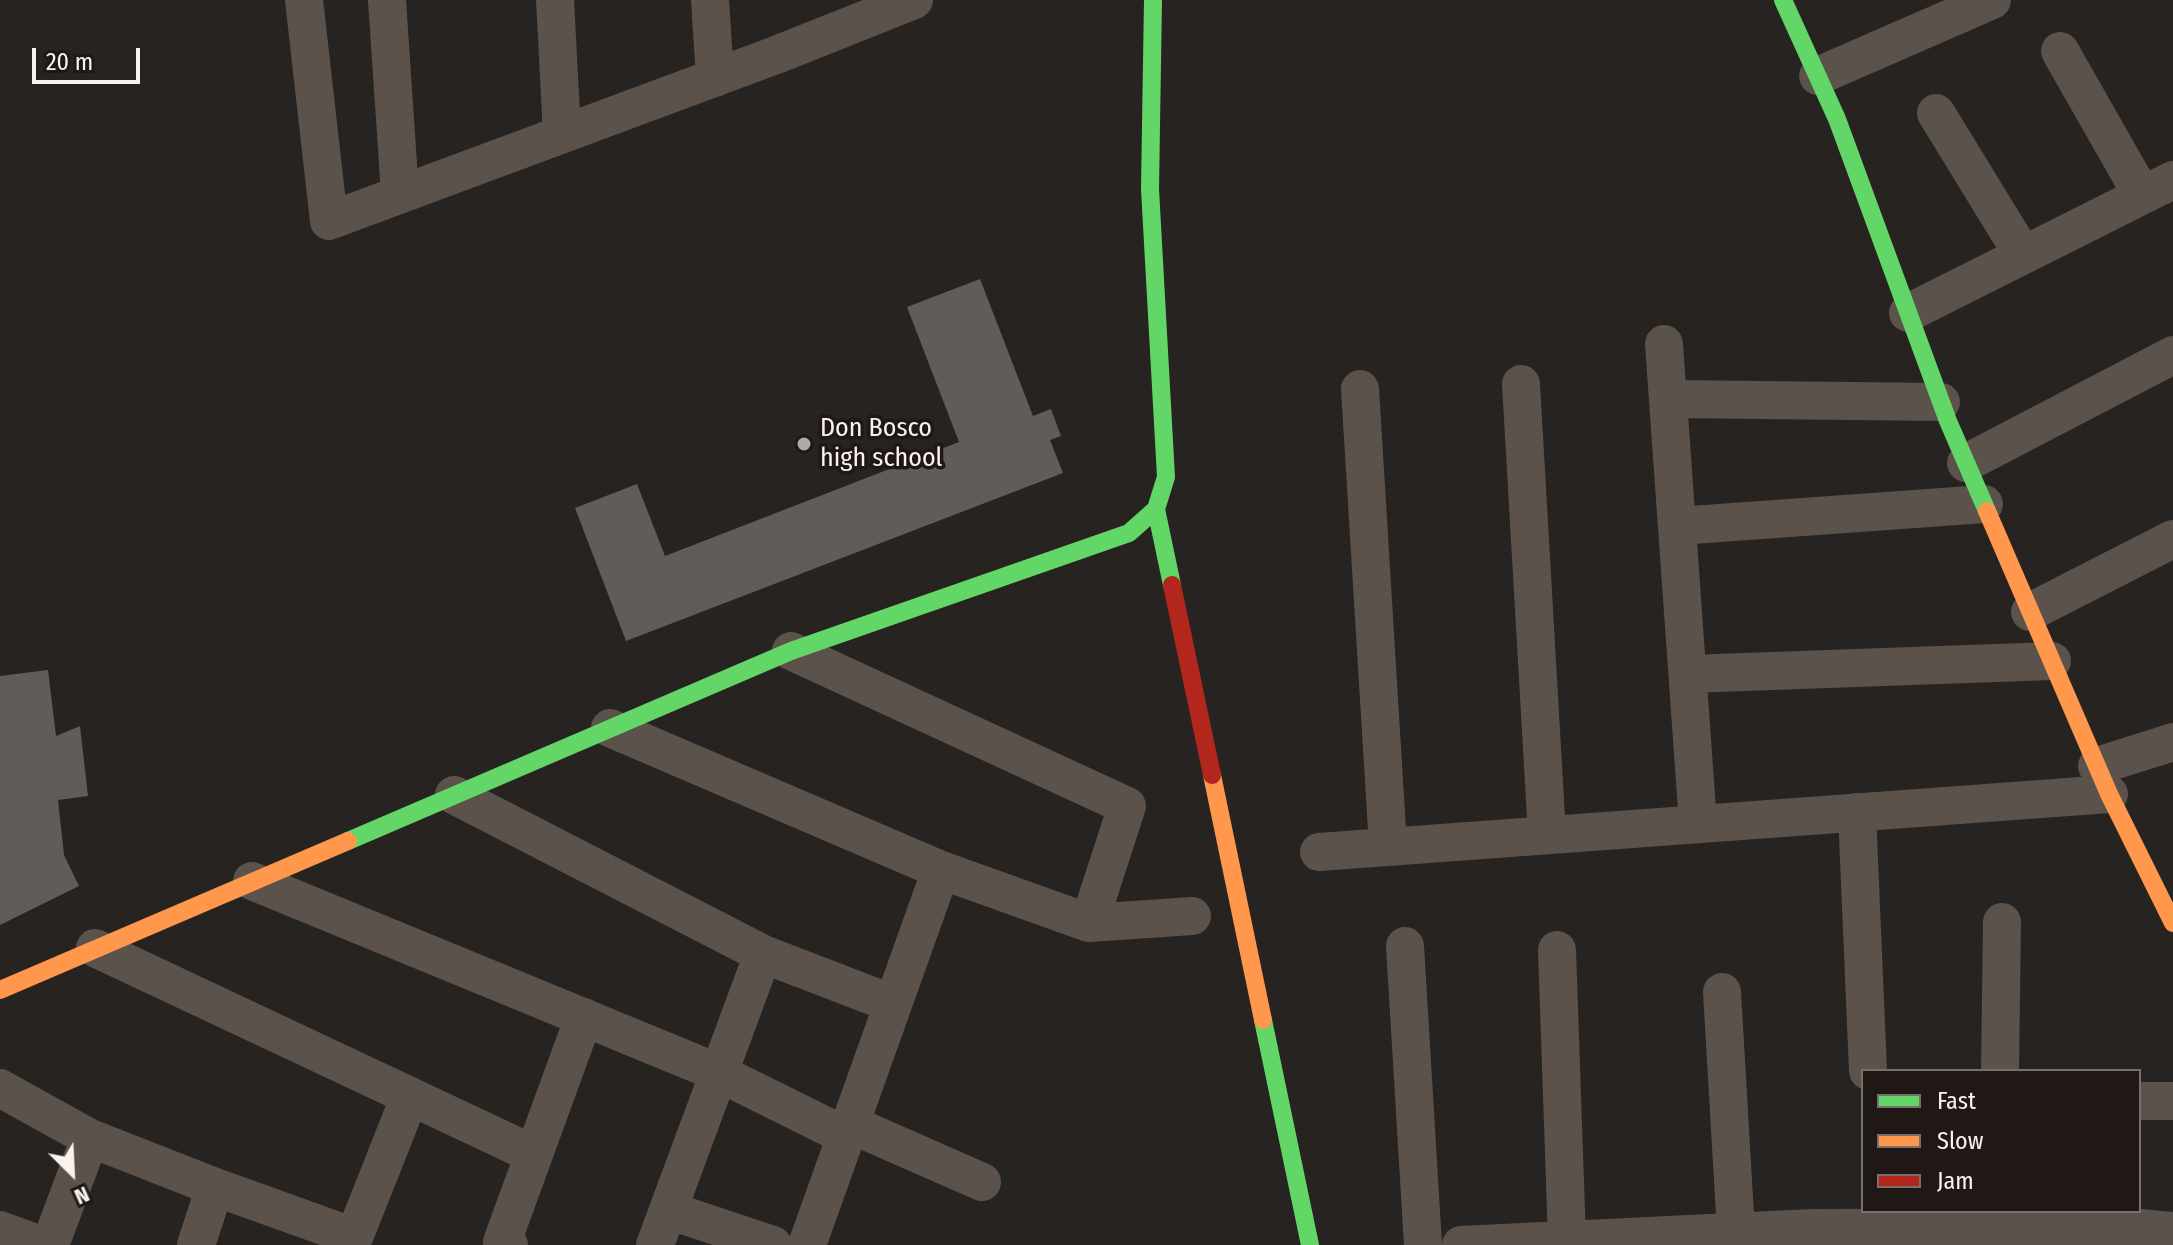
<!DOCTYPE html>
<style>
body{margin:0}
#map{position:relative;width:2173px;height:1245px;overflow:hidden;background:#272320;font-family:"Fira Sans Condensed",sans-serif}
canvas{display:block}
.legend{position:absolute;left:1861px;top:1069px;width:280px;height:144px;box-sizing:border-box;background:#201814;border:2px solid #77706c;margin:0;padding:10px 14px;list-style:none;font-size:24px;color:#f9f3f0}
.legend li{display:flex;align-items:center;gap:16px;height:40px}
.legend b{width:40px;border:2px solid #77706c}
.north{position:absolute;left:32px;top:1133px;width:80px;height:80px;-webkit-text-stroke:6px #201814;paint-order:stroke;rotate:156deg;font-size:22px;font-weight:700;line-height:32px;text-align:center;color:#f9f3f0}
.north::after{content:'';display:block;margin:auto;width:28px;height:36px;background:#f9f3f0;clip-path:polygon(50% 0,100% 100%,50% 72%,0 100%)}
.scale{position:absolute;left:32px;top:48px;width:108px;height:36px;box-sizing:border-box;border:4px solid #f9f3f0;border-top:0;padding-left:10px;font-size:24px;line-height:28px;white-space:nowrap;color:#f9f3f0;-webkit-text-stroke:6px #201814;paint-order:stroke}
</style>
<div id="map">
<canvas width="2173" height="1245"></canvas>
<ul class="legend">
<li><b style="height:10px;background:#63d668"></b>Fast</li>
<li><b style="height:10px;background:#ff974d"></b>Slow</li>
<li><b style="height:10px;background:#b3261e"></b>Jam</li>
</ul>
<div class="north">N</div>
<div class="scale">20 m</div>
</div>
<script>
const context = document.querySelector('canvas').getContext('2d');
context.lineJoin = 'round';
function fill(path, color) {
  context.fillStyle = color;
  context.fill(path, 'evenodd');
}
function poly(rows) {
  const path = new Path2D();
  for (const r of rows) {
    path.moveTo(r[0], r[1]);
    for (let i = 2; i < r.length; i += 2) path.lineTo(r[i], r[i + 1]);
  }
  return path;
}
function trace(path, color, width, dash) {
  context.strokeStyle = color;
  context.lineWidth = width;
  context.lineCap = dash ? 'butt' : 'round';
  context.setLineDash(dash || []);
  context.stroke(path);
}
function write(font, color, halo, rows, align = 'center') {
  context.font = font + ' "Fira Sans Condensed",sans-serif';
  context.lineWidth = 7;
  context.setLineDash([]);
  context.textBaseline = 'middle';
  context.strokeStyle = halo;
  context.fillStyle = color;
  for (const [text, x, y, turn = 0] of rows) {
    context.save();
    context.translate(x, y);
    context.rotate((+turn || 0) * Math.PI / 180);
    context.textAlign = isNaN(turn) ? turn : align;
    if (halo) context.strokeText(text, 0, 0);
    context.fillText(text, 0, 0);
    context.restore();
  }
}
const building = poly([
 [980,279,1033,416,1051,409,1061,436,1050,440,1063,473,626,641,575,508,637,484,665,556,959,442,907,307],
 [48,670,56,736,80,726,88,796,58,800,64,855,79,886,0,925,0,676]
]);
const street = poly([
 [304,0,329,221,776,55,914,0],
 [387,0,400,194],
 [555,0,562,134],
 [710,0,715,78],
 [2060,51,2142,195],
 [1818,76,1992,0],
 [1936,113,2023,255],
 [1908,313,2173,180],
 [1664,344,1698,824],
 [1521,384,1547,835],
 [1360,389,1388,846],
 [1669,399,1941,402],
 [1966,463,2173,355],
 [1678,526,1984,504],
 [2030,612,2173,539],
 [791,651,1127,806,1089,923],
 [1688,674,2052,661],
 [610,728,941,870,807,1245],
 [2097,766,2173,742],
 [454,795,763,954,893,1004],
 [1857,812,1868,1071],
 [1319,852,2109,794],
 [941,870,1089,923,1192,916],
 [252,881,719,1073,846,1136],
 [1405,946,1423,1245],
 [95,948,533,1154],
 [1557,950,1567,1240],
 [1722,992,1736,1232],
 [2000,1071,2002,922],
 [0,1088,90,1138,215,1187,196,1245],
 [2139,1101,2173,1101],
 [850,1124,982,1182],
 [215,1187,354,1237],
 [668,1210,773,1245],
 [0,1230,41,1245],
 [50,1245,90,1138],
 [351,1245,410,1096],
 [509,1245,502,1242,584,1017],
 [655,1245,763,954],
 [1461,1245,1813,1228,2129,1227,2173,1231]
]);
const fast = poly([
 [1153,0,1150,189,1166,477,1156,509,1172,585],
 [1783,0,1837,119,1948,421,1987,511],
 [348,841,791,651,1129,533,1156,509],
 [1263,1020,1310,1245]
]);
const slow = poly([
 [1987,511,2109,794,2173,923],
 [1212,775,1263,1020],
 [0,990,348,841]
]);
const jam = poly([
 [1172,585,1212,775]
]);
const markers = [
 [804,444,8,"#b0aaa7"]
];
const poiNames = [
 ["Don Bosco",820,429],
 ["high school",820,459]
];
fill(building, '#605c59');
trace(street, '#5a524b', 38);
trace(fast, '#63d668', 18);
trace(slow, '#ff974d', 18);
trace(jam, '#b3261e', 18);
for (const [x, y, r, color] of markers) {
  const dot = new Path2D();
  dot.arc(x, y, r, 0, 2 * Math.PI);
  context.fillStyle = color;
  context.fill(dot);
  trace(dot, '#201814', 3);
}
write('26px', '#f9f3f0', '#201814', poiNames, 'left');
</script>
